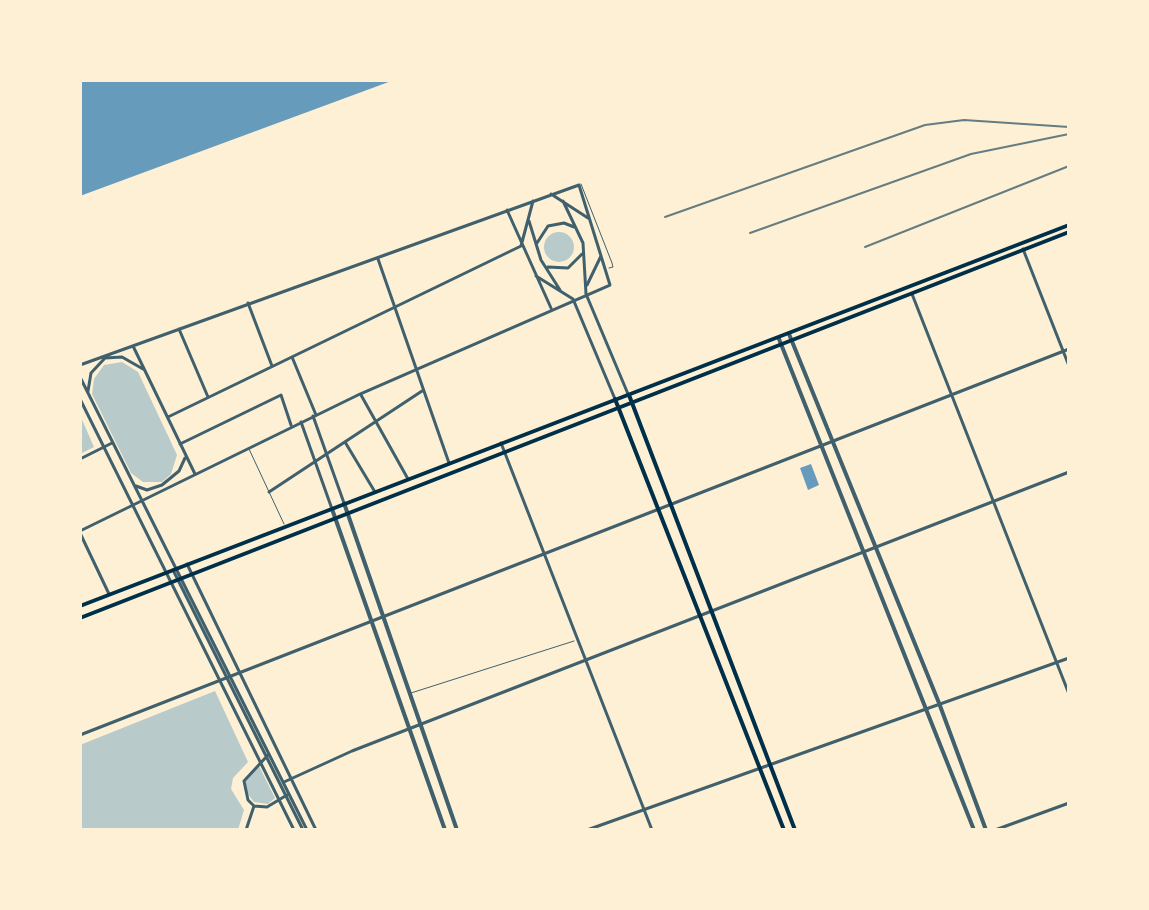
<!DOCTYPE html>
<style>
body{margin:0}
#map{position:relative;width:1149px;height:910px;overflow:hidden;background:#fdf0d5;font-family:"IBM Plex Sans",sans-serif}
canvas{display:block}
.frame{position:absolute;inset:0;border:82px solid #fdf0d5;pointer-events:none}
</style>
<div id="map">
<canvas width="1149" height="910"></canvas>
<div class="frame"></div>
</div>
<script>
const context = document.querySelector('canvas').getContext('2d');
context.lineJoin = 'round';
function fill(path, color) {
  context.fillStyle = color;
  context.fill(path, 'evenodd');
}
function poly(rows) {
  const path = new Path2D();
  for (const r of rows) {
    if (r.length === 3) {
      path.moveTo(r[0] + r[2], r[1]);
      path.arc(r[0], r[1], r[2], 0, 2 * Math.PI);
      continue;
    }
    path.moveTo(r[0], r[1]);
    for (let i = 2; i < r.length; i += 2) path.lineTo(r[i], r[i + 1]);
  }
  return path;
}
function trace(path, color, width, dash) {
  context.strokeStyle = color;
  context.lineWidth = width;
  context.lineCap = dash ? 'butt' : 'round';
  context.setLineDash(dash || []);
  context.stroke(path);
}
const green = poly([
 [559,247,15],
 [122,362,138,372,177,455,171,474,162,482,143,482,131,473,92,394,94,379,104,365],
 [80,415,94,447,80,454],
 [215,691,248,762,233,778,231,789,244,810,238,830,80,830,80,745],
 [259,766,275,798,268,804,254,802,244,789,246,778]
]);
const water = poly([
 [80,80,394,80,80,196],
 [811,464,819,485,808,490,800,468]
]);
const service = poly([
 [581,184,612,263,613,267,609,268],
 [249,449,284,524],
 [411,693,574,641]
]);
const minor = poly([
 [551,194,588,218],
 [563,201,583,243,586,294,628,394],
 [507,210,551,308],
 [529,221,541,260,560,290],
 [537,243,548,226,564,223,574,227],
 [1023,249,1069,366],
 [378,259,449,463],
 [548,267,568,268,582,254],
 [536,276,573,299,615,399],
 [587,285,601,256],
 [912,294,1069,694],
 [248,303,272,366],
 [179,329,208,397],
 [133,346,195,474],
 [292,357,316,415],
 [80,365,579,185,610,285,360,394,80,531],
 [80,377,307,830],
 [88,391,91,373,105,358,122,357,143,369],
 [361,395,408,479],
 [80,399,294,830],
 [313,416,344,503],
 [168,417,521,246,533,201],
 [301,422,332,509],
 [345,442,375,492],
 [501,443,652,830],
 [180,444,281,395,291,425],
 [80,459,112,443],
 [136,486,147,490,162,485,179,471,185,458],
 [269,492,422,391],
 [80,533,109,594],
 [187,564,316,830],
 [173,570,303,830],
 [80,735,1069,349],
 [268,755,244,781,248,800,254,806,267,807,287,795],
 [284,782,352,751,1069,472],
 [246,830,254,806],
 [587,830,1069,658],
 [995,830,1069,803]
]);
const tertiary = poly([
 [789,334,939,703,986,830],
 [779,339,974,830],
 [344,503,457,830],
 [332,509,445,830]
]);
const secondary = poly([
 [629,395,795,830],
 [615,399,784,830],
 [80,606,1069,225],
 [80,618,1069,232]
]);
const rail = poly([
 [665,217,925,125,964,120,1069,127],
 [750,233,971,154,1069,134],
 [865,247,1069,166]
]);
fill(green, '#b9caca');
fill(water, '#669bbc');
trace(service, '#3f606c', 1);
trace(minor, '#3f606c', 3);
trace(tertiary, '#3f606c', 4);
trace(secondary, '#003049', 4);
trace(rail, '#657d81', 2);
</script>
